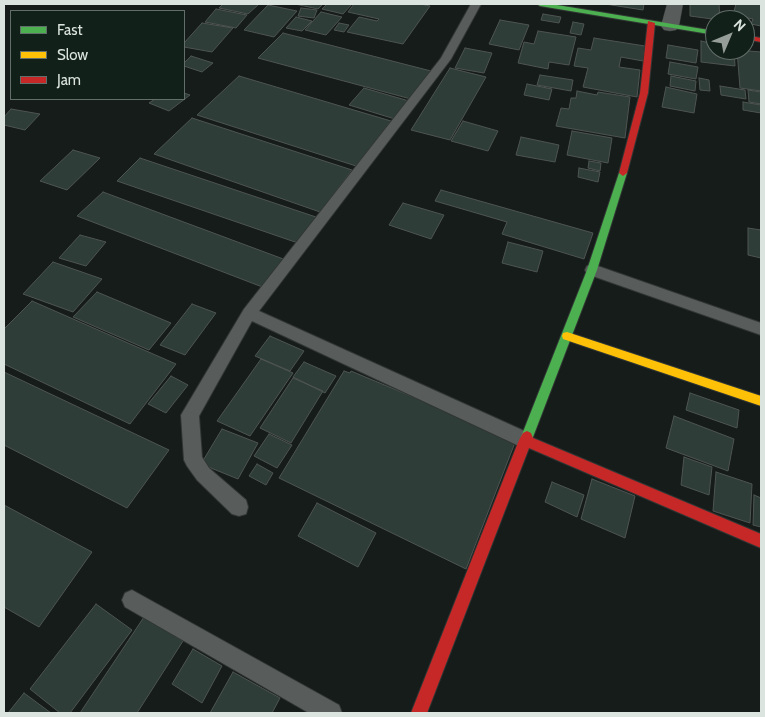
<!DOCTYPE html>
<style>
body{margin:0}
#map{position:relative;width:765px;height:717px;overflow:hidden;background:#161c19;font-family:Cabin,sans-serif}
canvas{display:block}
.frame{position:absolute;inset:0;border:5px solid #dbe4df;pointer-events:none}
.legend{position:absolute;left:10px;top:10px;width:175px;height:90px;box-sizing:border-box;background:#12201a;border:1px solid #626e69;margin:0;padding:6px 9px;list-style:none;font-size:15px;color:#dbe4df}
.legend li{display:flex;align-items:center;gap:10px;height:25px}
.legend b{width:25px;border:1px solid #626e69}
.north{position:absolute;left:705px;top:10px;width:50px;height:50px;box-sizing:border-box;background:#12201a;border:1px solid #626e69;border-radius:50%;rotate:45deg;font-size:14px;font-weight:700;line-height:20px;text-align:center;color:#dbe4df}
.north::after{content:'';display:block;margin:auto;width:18px;height:22px;background:#969e9a;clip-path:polygon(50% 0,100% 100%,50% 72%,0 100%)}
</style>
<div id="map">
<canvas width="765" height="717"></canvas>
<div class="frame"></div>
<ul class="legend">
<li><b style="height:6px;background:#4caf50"></b>Fast</li>
<li><b style="height:6px;background:#ffc107"></b>Slow</li>
<li><b style="height:6px;background:#c62828"></b>Jam</li>
</ul>
<div class="north">N</div>
</div>
<script>
const context = document.querySelector('canvas').getContext('2d');
context.lineJoin = 'round';
function fill(path, color) {
  context.fillStyle = color;
  context.fill(path, 'evenodd');
}
function poly(rows) {
  const path = new Path2D();
  for (const r of rows) {
    path.moveTo(r[0], r[1]);
    for (let i = 2; i < r.length; i += 2) path.lineTo(r[i], r[i + 1]);
  }
  return path;
}
function trace(path, color, width, dash) {
  context.strokeStyle = color;
  context.lineWidth = width;
  context.lineCap = dash ? 'butt' : 'round';
  context.setLineDash(dash || []);
  context.stroke(path);
}
const building = poly([
 [223,4,259,4,248,14,219,8,223,4],
 [295,4,323,4,318,9,295,4],
 [327,4,352,4,343,14,322,9,327,4],
 [354,4,420,4,430,6,403,44,347,32,359,17,377,21,379,19,348,12,354,4],
 [605,4,644,4,643,10,605,4],
 [690,4,719,4,720,20,690,16,690,4],
 [736,4,761,4,761,26,751,24,753,19,733,15,736,4],
 [268,5,297,11,274,37,244,30,268,5],
 [301,8,317,10,314,18,298,16,301,8],
 [216,9,247,15,236,28,205,22,216,9],
 [321,12,342,17,326,35,305,30,321,12],
 [543,14,561,17,559,23,541,20,543,14],
 [296,17,312,21,302,31,286,28,296,17],
 [500,20,529,25,519,50,489,44,500,20],
 [573,22,584,24,581,35,570,33,573,22],
 [202,23,233,28,212,52,184,47,184,43,202,23],
 [339,23,349,25,344,32,334,30,339,23],
 [538,31,576,37,569,65,549,62,548,69,518,63,524,42,534,44,538,31],
 [283,33,431,71,411,99,258,58,283,33],
 [594,38,645,46,643,61,621,57,619,67,640,70,637,97,583,87,588,68,574,66,578,48,591,50,594,38],
 [701,41,715,44,715,50,734,50,735,66,701,62,701,41],
 [668,45,698,50,696,63,666,58,668,45],
 [465,48,492,53,484,73,455,68,465,48],
 [737,50,761,52,761,91,740,88,737,50],
 [191,56,213,63,202,72,184,66,184,63,191,56],
 [670,62,698,67,696,79,668,74,670,62],
 [450,68,486,77,450,140,411,130,450,68],
 [540,75,573,80,571,91,537,85,540,75],
 [239,76,391,121,356,166,197,115,239,76],
 [671,76,696,81,695,91,670,86,671,76],
 [699,78,709,80,710,91,700,90,699,78],
 [527,84,552,89,549,100,524,95,527,84],
 [720,86,745,90,746,99,721,95,720,86],
 [666,87,697,94,694,113,662,107,666,87],
 [364,88,409,101,395,119,349,105,364,88],
 [748,90,761,92,761,104,749,102,748,90],
 [577,91,597,95,598,92,630,97,625,138,556,126,561,108,569,109,571,98,576,98,577,91],
 [184,93,190,95,169,111,149,103,155,99,184,99,184,93],
 [743,102,761,105,761,113,743,110,743,102],
 [11,109,40,114,25,130,4,125,4,117,11,109],
 [192,118,352,170,320,212,154,154,192,118],
 [463,121,498,131,488,151,451,141,463,121],
 [572,131,612,138,608,163,567,155,572,131],
 [521,137,559,145,555,162,516,155,521,137],
 [73,150,100,158,67,190,40,181,73,150],
 [140,158,316,217,298,243,117,181,140,158],
 [589,161,601,163,600,171,588,168,589,161],
 [579,168,600,172,598,182,578,177,579,168],
 [441,190,593,233,584,259,502,234,507,222,435,201,441,190],
 [103,192,286,260,265,288,77,216,103,192],
 [403,203,444,215,431,239,389,225,403,203],
 [748,228,761,230,761,258,748,255,748,228],
 [80,235,106,242,86,266,59,258,80,235],
 [508,242,543,251,537,272,502,263,508,242],
 [53,262,102,279,73,312,23,294,53,262],
 [97,292,171,323,149,350,73,317,97,292],
 [32,301,176,364,130,424,4,364,4,329,32,301],
 [192,304,216,313,185,355,160,345,192,304],
 [270,336,304,351,290,371,255,356,270,336],
 [261,359,293,373,250,436,217,421,261,359],
 [304,362,336,376,325,393,293,377,304,362],
 [344,371,350,373,351,371,516,440,466,569,279,478,344,371],
 [4,372,169,450,127,508,4,445,4,372],
 [171,376,188,385,166,413,148,404,171,376],
 [293,378,323,391,291,443,260,428,293,378],
 [690,393,739,410,737,428,686,410,690,393],
 [674,416,734,439,728,471,666,448,674,416],
 [222,429,258,443,238,479,201,464,222,429],
 [269,434,292,445,277,468,254,456,269,434],
 [684,457,712,467,709,495,681,485,684,457],
 [257,464,273,473,266,485,249,476,257,464],
 [716,472,752,484,750,523,713,511,716,472],
 [592,479,635,496,625,538,581,519,592,479],
 [552,482,584,495,577,517,545,502,552,482],
 [754,495,761,498,761,527,753,525,754,495],
 [317,503,376,533,358,567,298,536,317,503],
 [4,505,92,552,39,627,4,607,4,505],
 [96,604,132,630,70,713,60,713,30,689,96,604],
 [144,617,183,641,137,713,80,713,144,617],
 [193,649,222,666,202,703,172,684,193,649],
 [233,672,280,698,272,713,210,713,233,672],
 [24,693,51,713,8,713,24,693]
]);
const lane = poly([
 [471,4,481,4,451,59,259,311,531,434,534,440,531,446,525,448,519,446,252,321,199,416,202,457,209,468,246,500,248,507,246,514,239,516,232,514,197,480,187,466,184,460,181,415,184,410,244,309,441,58,471,4],
 [592,264,761,323,761,335,587,274,585,270,587,266,592,264],
 [132,590,339,705,342,713,309,713,125,607,122,600,125,593,132,590]
]);
const street = poly([
 [667,4,683,4,679,26,676,30,670,31,664,30,661,26,667,4]
]);
const fast = poly([
 [537,4,551,4,715,31,715,35,540,6,537,4],
 [623,170,627,173,597,270,533,437,531,441,527,443,523,441,521,437,587,270,619,173,623,170]
]);
const slow = poly([
 [567,332,761,396,761,406,563,339,562,336,563,333,567,332]
]);
const jam = poly([
 [648,21,655,23,648,93,627,173,623,176,619,173,640,93,648,21],
 [745,35,761,38,761,42,745,39,745,35],
 [527,431,531,433,533,438,761,534,761,548,529,448,427,713,411,713,519,440,523,433,527,431]
]);
fill(building, '#2e3d38');
trace(building, '#4e5451', 1);
trace(lane, '#313634', 2);
trace(street, '#313634', 1);
trace(fast, '#313634', 2);
trace(slow, '#313634', 2);
trace(jam, '#313634', 2);
fill(lane, '#585d5b');
fill(street, '#585d5b');
fill(fast, '#4caf50');
fill(slow, '#ffc107');
fill(jam, '#c62828');
</script>
